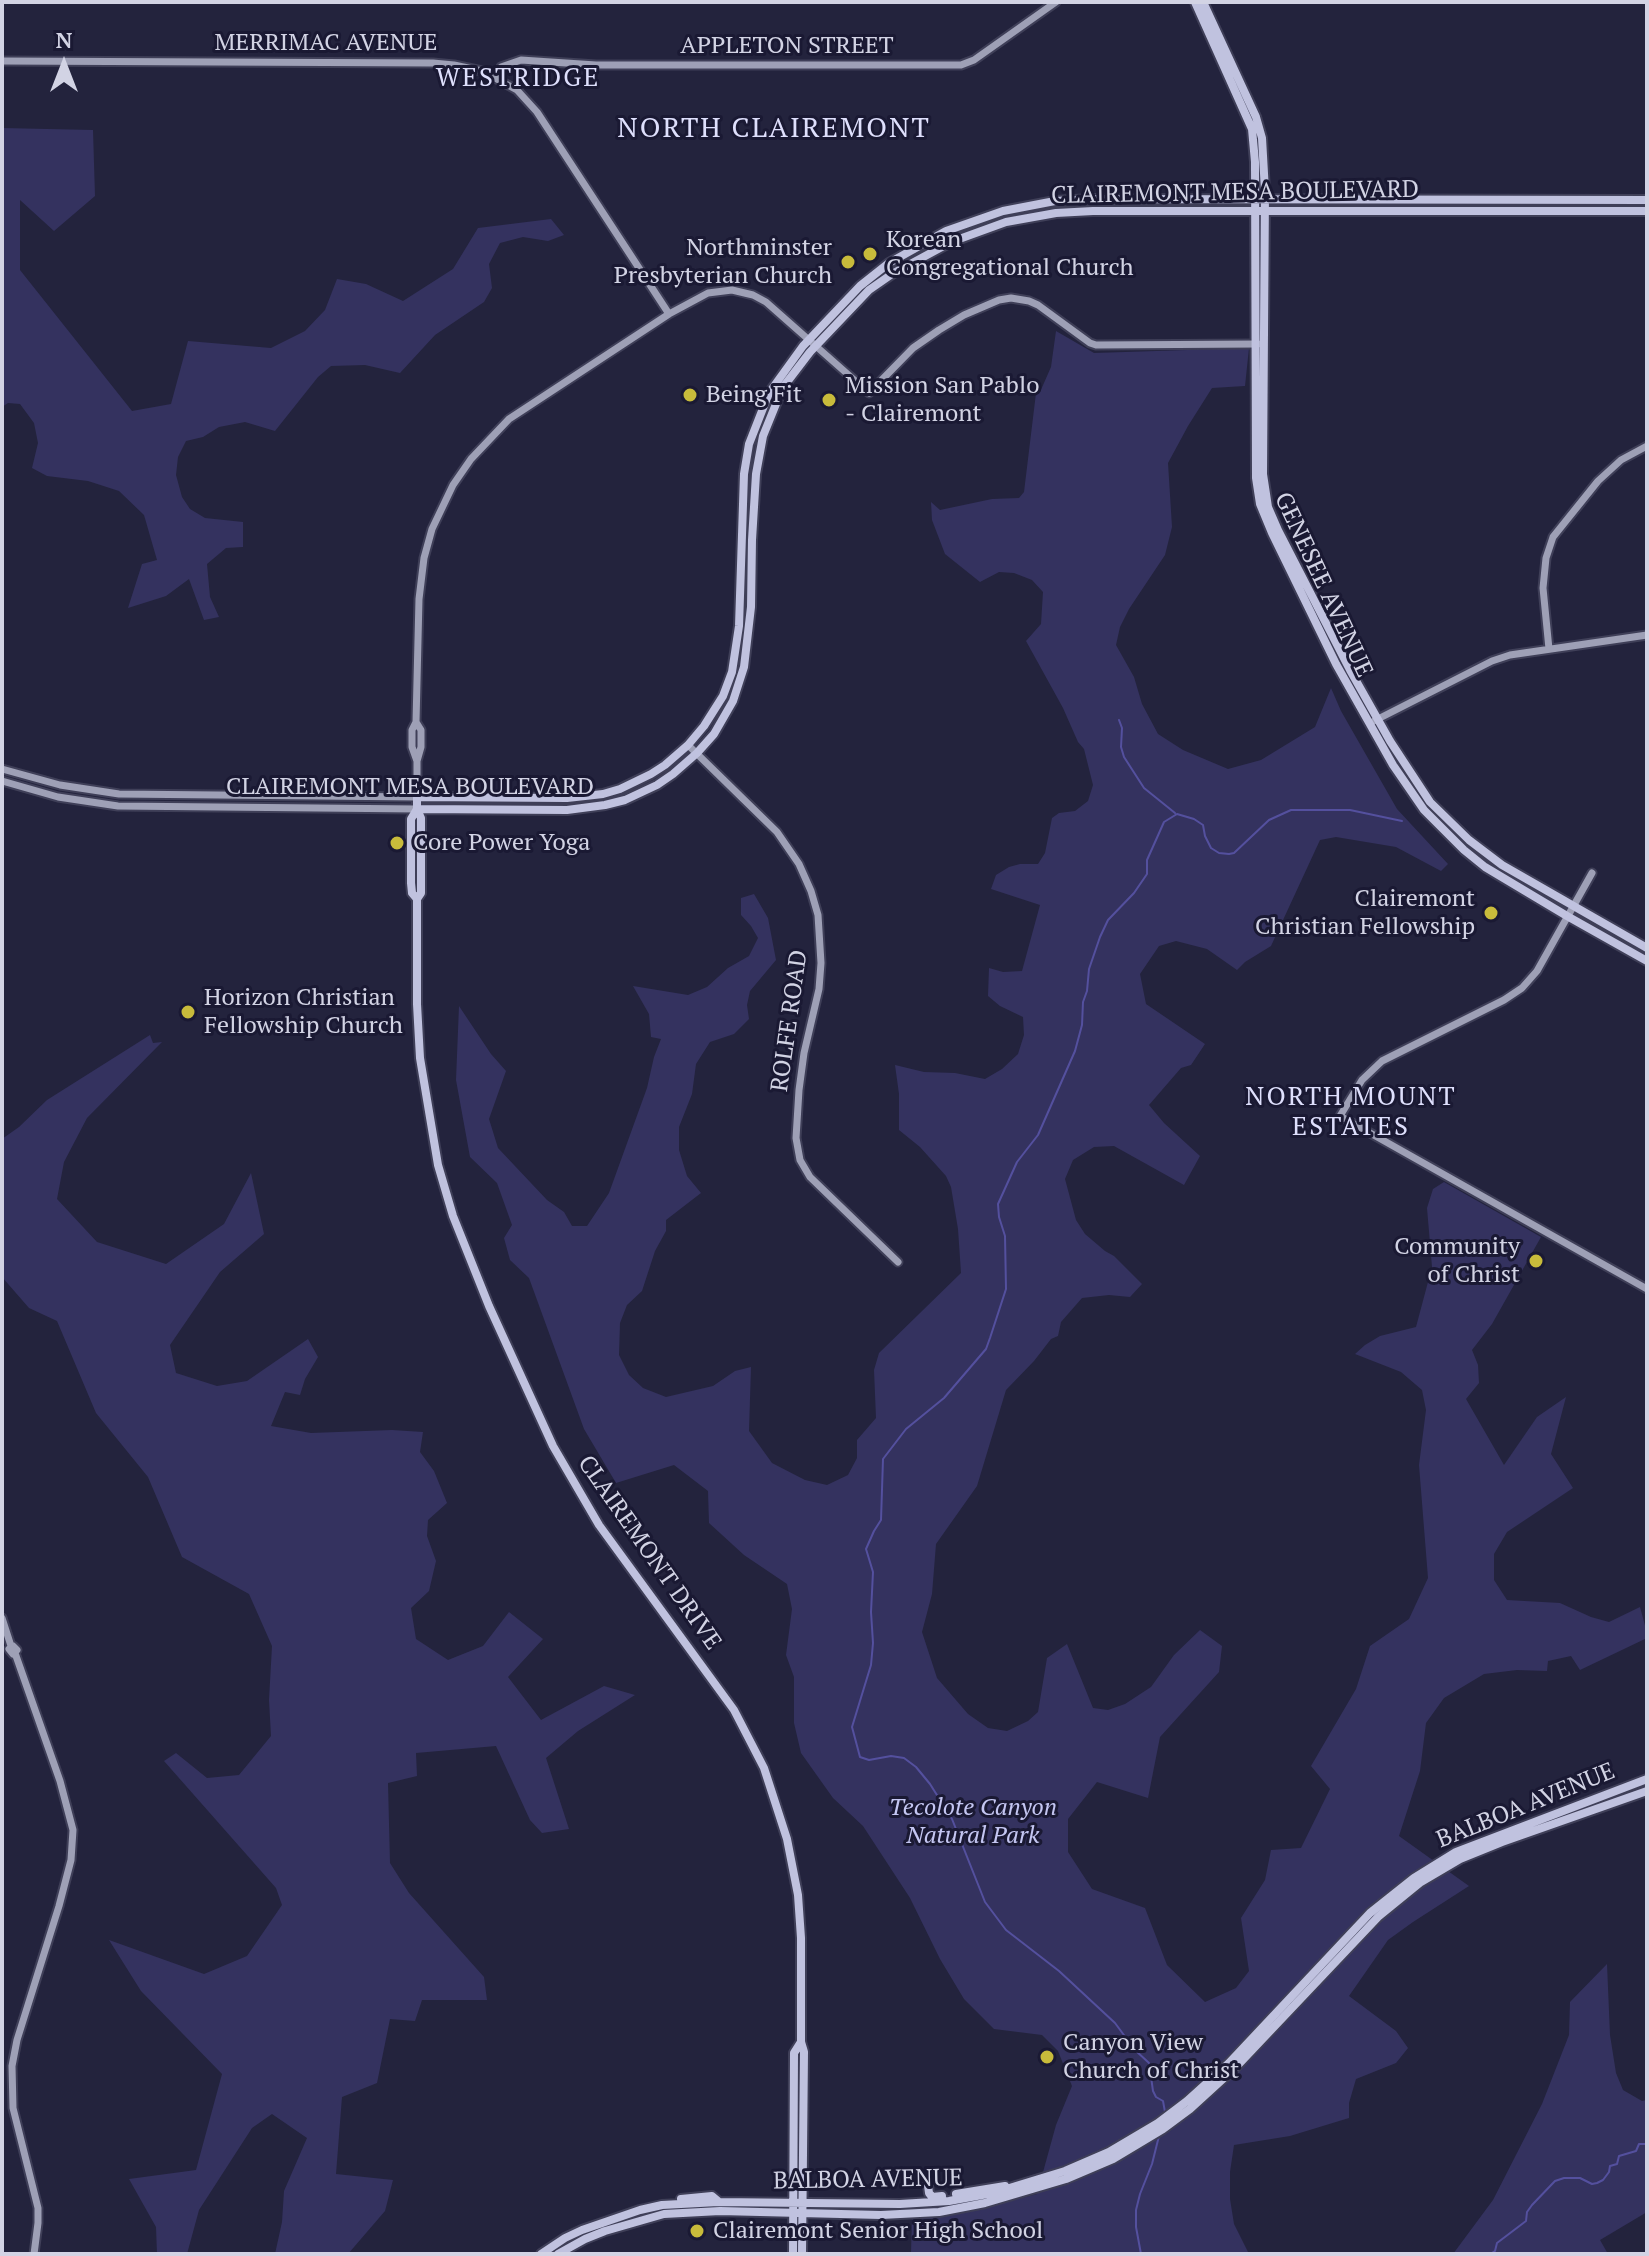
<!DOCTYPE html>
<style>
body{margin:0}
#map{position:relative;width:1649px;height:2256px;overflow:hidden;background:#23233d;font-family:"PT Serif",serif}
canvas{display:block}
.frame{position:absolute;inset:0;border:4px solid #d2d3e4;pointer-events:none}
.north{position:absolute;left:24px;top:24px;width:80px;height:80px;-webkit-text-stroke:6px #1a1933;paint-order:stroke;rotate:0deg;font-size:22px;font-weight:700;line-height:32px;text-align:center;color:#d2d3e4}
.north::after{content:'';display:block;margin:auto;width:28px;height:36px;background:#d2d3e4;clip-path:polygon(50% 0,100% 100%,50% 72%,0 100%)}
</style>
<div id="map">
<canvas width="1649" height="2256"></canvas>
<div class="frame"></div>
<div class="north">N</div>
</div>
<script>
const context = document.querySelector('canvas').getContext('2d');
context.lineJoin = 'round';
function fill(path, color) {
  context.fillStyle = color;
  context.fill(path, 'evenodd');
}
function poly(rows) {
  const path = new Path2D();
  for (const r of rows) {
    path.moveTo(r[0], r[1]);
    for (let i = 2; i < r.length; i += 2) path.lineTo(r[i], r[i + 1]);
  }
  return path;
}
function trace(path, color, width, dash) {
  context.strokeStyle = color;
  context.lineWidth = width;
  context.lineCap = dash ? 'butt' : 'round';
  context.setLineDash(dash || []);
  context.stroke(path);
}
function write(font, color, halo, rows, align = 'center') {
  context.font = font + ' "PT Serif",serif';
  context.lineWidth = 6;
  context.setLineDash([]);
  context.textBaseline = 'middle';
  context.strokeStyle = halo;
  context.fillStyle = color;
  for (const [text, x, y, turn = 0] of rows) {
    context.save();
    context.translate(x, y);
    context.rotate((+turn || 0) * Math.PI / 180);
    context.textAlign = isNaN(turn) ? turn : align;
    if (halo) context.strokeText(text, 0, 0);
    context.fillText(text, 0, 0);
    context.restore();
  }
}
const green = poly([
 [2,128,93,130,95,196,54,231,20,200,20,270,132,411,171,404,188,341,271,348,305,331,325,310,337,279,366,284,403,301,453,269,478,228,551,219,564,235,548,241,523,237,500,243,489,264,492,288,484,302,435,335,400,373,365,365,331,366,318,377,275,431,245,422,219,427,203,437,186,441,178,457,176,475,182,497,190,509,205,518,243,522,243,547,226,548,207,564,210,597,219,617,204,620,189,579,166,596,128,608,142,564,157,560,144,515,119,491,88,481,47,476,32,468,38,443,34,423,20,404,8,403,2,407],
 [1056,331,1094,353,1249,348,1245,386,1212,388,1188,426,1168,463,1172,527,1165,555,1129,609,1120,627,1116,645,1134,677,1142,704,1158,734,1183,750,1228,769,1261,760,1315,727,1331,688,1341,711,1397,809,1448,864,1441,871,1396,847,1336,837,1320,840,1271,946,1245,962,1237,970,1207,949,1176,941,1159,946,1140,974,1146,1004,1205,1044,1191,1065,1181,1068,1149,1105,1164,1123,1200,1156,1184,1185,1114,1146,1094,1147,1073,1160,1065,1179,1076,1220,1085,1234,1105,1251,1114,1256,1142,1284,1130,1297,1109,1295,1082,1298,1061,1322,1058,1336,1051,1339,1034,1361,1006,1390,977,1486,936,1544,932,1594,922,1632,937,1678,968,1714,988,1728,1007,1731,1028,1721,1038,1712,1047,1658,1067,1644,1093,1708,1108,1710,1125,1704,1151,1687,1174,1655,1200,1630,1222,1646,1219,1672,1160,1737,1148,1798,1097,1782,1068,1819,1068,1852,1092,1889,1145,1908,1167,1965,1205,2002,1236,1988,1249,1971,1241,1918,1265,1880,1271,1850,1301,1848,1330,1789,1311,1766,1356,1689,1370,1646,1409,1619,1428,1578,1419,1465,1426,1410,1422,1390,1401,1372,1355,1354,1365,1345,1380,1336,1416,1327,1432,1267,1427,1208,1433,1189,1444,1182,1541,1237,1492,1324,1472,1350,1478,1365,1479,1383,1466,1399,1504,1465,1537,1417,1566,1397,1551,1454,1573,1488,1507,1532,1494,1554,1494,1580,1507,1600,1560,1603,1591,1617,1609,1622,1640,1607,1647,1633,1647,1638,1580,1670,1571,1656,1548,1661,1547,1671,1517,1670,1484,1674,1444,1698,1426,1723,1420,1771,1399,1836,1469,1886,1413,1922,1388,1940,1349,1996,1396,2031,1408,2048,1396,2063,1356,2079,1349,2103,1349,2118,1290,2136,1234,2145,1230,2172,1230,2199,1234,2224,1249,2254,914,2254,911,2252,912,2219,984,2208,1037,2194,1056,2125,1072,2086,1058,2051,1042,2035,994,2029,964,1999,940,1959,910,1898,863,1826,833,1798,801,1753,794,1723,794,1677,786,1655,792,1609,787,1584,744,1555,709,1523,708,1491,674,1465,616,1483,584,1429,529,1278,510,1260,504,1238,512,1225,497,1183,470,1157,456,1080,459,1006,491,1054,506,1071,489,1119,498,1148,547,1200,564,1212,572,1226,587,1226,609,1193,647,1088,654,1057,661,1039,651,1037,649,1014,633,986,688,995,707,987,728,968,749,956,758,938,751,926,741,915,741,898,754,894,768,918,776,960,750,991,747,1005,749,1019,734,1034,710,1042,696,1064,692,1094,679,1127,679,1150,687,1176,701,1193,666,1220,666,1231,655,1251,642,1291,627,1305,620,1323,619,1355,629,1375,643,1388,666,1397,713,1386,735,1371,751,1367,749,1431,772,1463,805,1480,827,1485,848,1475,857,1458,857,1440,876,1418,874,1370,879,1353,961,1273,958,1229,951,1187,946,1176,920,1147,899,1130,899,1094,895,1065,924,1072,955,1073,985,1079,1002,1069,1018,1054,1024,1035,1023,1017,1000,1006,988,996,989,968,1003,972,1022,971,1040,905,991,889,996,875,1009,867,1020,864,1038,864,1045,853,1052,818,1059,813,1075,811,1088,801,1093,785,1084,749,1078,742,1063,708,1026,641,1041,624,1043,592,1032,580,1014,573,999,572,980,582,945,554,932,520,931,502,940,510,992,499,1019,498,1024,492,1036,393,1040,392,1051,367],
 [150,1035,153,1043,162,1042,87,1118,64,1162,57,1199,97,1242,166,1264,224,1224,251,1173,264,1234,220,1272,170,1345,176,1373,217,1386,247,1381,308,1339,318,1357,305,1379,300,1395,285,1392,271,1426,311,1433,392,1430,423,1432,420,1452,434,1471,447,1503,428,1520,427,1536,436,1561,429,1591,411,1608,416,1639,448,1660,483,1646,509,1612,543,1639,508,1677,541,1720,604,1686,635,1695,578,1731,546,1758,569,1829,542,1833,530,1820,496,1746,416,1753,417,1776,388,1783,390,1863,409,1893,484,1977,487,2000,422,2000,415,2021,390,2019,377,2083,342,2097,336,2174,393,2180,385,2211,348,2254,275,2254,282,2222,284,2191,307,2138,272,2114,252,2128,199,2210,187,2254,157,2254,156,2227,129,2179,196,2170,222,2074,141,1991,109,1940,204,1974,247,1956,282,1905,276,1888,164,1761,176,1753,207,1778,239,1775,271,1736,269,1700,272,1646,249,1594,182,1557,148,1477,96,1413,57,1321,29,1308,2,1277,2,1139,19,1127,47,1100],
 [1607,1964,1610,2035,1616,2073,1623,2090,1642,2101,1647,2100,1647,2212,1600,2240,1608,2254,1453,2254,1493,2200,1542,2104,1569,2035,1570,2002]
]);
const stream = poly([
 [1119,720,1122,728,1121,747,1124,757,1144,788,1175,813],
 [1165,2112,1163,2101,1156,2097,1153,2091,1149,2063,1135,2050,1115,2023,1059,1971,1006,1930,985,1902,952,1819,930,1784,916,1767,904,1758,891,1756,869,1760,860,1757,852,1727,871,1665,873,1643,871,1612,873,1572,866,1549,874,1531,881,1520,883,1459,906,1429,944,1398,986,1349,990,1338,1006,1289,1005,1236,999,1217,998,1204,1017,1162,1038,1135,1075,1051,1082,1025,1083,1002,1087,991,1089,969,1100,937,1108,920,1134,893,1147,874,1147,860,1164,822,1177,814,1194,819,1203,825,1205,836,1211,848,1219,853,1229,854,1234,853,1269,820,1291,810,1350,810,1402,821],
 [1141,2254,1136,2227,1136,2210,1140,2194,1152,2164,1159,2136],
 [1490,2254,1495,2251,1497,2243,1526,2221,1527,2212,1532,2205,1555,2181,1564,2178,1580,2178,1592,2184,1597,2183,1603,2180,1609,2172,1610,2166,1617,2164,1619,2156,1636,2151,1639,2144,1647,2144]
]);
const secondary = poly([
 [2,61,433,63,454,65,482,71,517,90,537,112,669,314],
 [496,77,501,67,521,60,596,65,961,65,974,60,1056,2],
 [1549,649,1543,588,1546,558,1553,537,1598,481,1621,460,1647,446],
 [1374,721,1492,661,1510,655,1647,635],
 [416,722,421,730,421,747,417,761],
 [688,745,777,832,799,864,811,891,818,915,821,963,819,989,804,1053,799,1090,796,1138,800,1160,810,1177,898,1262],
 [2,769,60,785,119,794,417,797,417,761,412,747,412,730,416,722,419,599,424,558,432,529,453,485,471,459,509,419,669,314,708,293,732,290,753,295,766,302,869,393,913,348,939,330,964,315,999,300,1011,298,1029,301,1038,305,1090,343,1096,345,1258,344],
 [2,781,58,797,118,806,417,809],
 [1592,873,1537,971,1522,988,1504,1000,1382,1061,1362,1080,1340,1116,1647,1289],
 [2,1618,11,1646],
 [13,1646,17,1650,13,1654,9,1649,13,1646],
 [15,1653,60,1781,73,1830,71,1860,59,1906,17,2040,12,2066,13,2108,38,2208,38,2223,34,2254]
]);
const primary = poly([
 [1195,2,1252,129,1255,162,1256,478,1260,504,1272,533,1336,664,1393,765,1424,810,1464,850,1485,867,1567,916,1647,961],
 [1203,2,1256,117,1262,138,1265,191,1263,474,1268,507,1278,530,1350,670,1390,741,1430,802,1469,840,1502,865,1647,948],
 [417,809,567,810,605,805,625,800,657,785,673,774,697,753,714,734,733,701,744,667,751,607,752,540,756,474,763,436,778,399,784,386,810,352,869,290,892,274,951,242,1006,222,1056,213,1093,211,1647,211],
 [417,809,411,819,411,883,412,893,417,899],
 [927,2178,929,2193,932,2197,942,2196],
 [956,2194,1005,2186],
 [681,2199,712,2196,718,2201],
 [541,2254,565,2238,582,2230,640,2210,662,2205,718,2202,900,2204,949,2201,993,2193,1065,2171,1109,2152,1158,2123,1187,2101,1229,2063,1370,1913,1414,1878,1456,1852,1647,1779],
 [558,2254,585,2239,605,2231,664,2214,720,2211,881,2215,939,2212,985,2203,1066,2179,1113,2159,1163,2129,1190,2109,1236,2067,1378,1917,1421,1882,1460,1859,1502,1842,1647,1791],
 [793,2254,794,2053,801,2042],
 [802,2254,804,2052,801,2042,801,1938,798,1895,787,1839,764,1768,734,1710,599,1525,553,1446,489,1306,453,1216,438,1165,420,1058,417,1004,417,899,421,893,421,818,417,809,417,797,567,798,603,794,620,789,651,774,665,765,688,745,704,726,723,696,732,672,739,626,744,474,749,444,769,393,803,346,860,286,889,263,946,231,1003,211,1055,201,1093,199,1647,200]
]);
const markers = [
 [870,254,8,"#c8bb3b"],
 [848,262,8,"#c8bb3b"],
 [690,395,8,"#c8bb3b"],
 [829,400,8,"#c8bb3b"],
 [397,843,8,"#c8bb3b"],
 [1491,913,8,"#c8bb3b"],
 [188,1012,8,"#c8bb3b"],
 [1536,1261,8,"#c8bb3b"],
 [1047,2057,8,"#c8bb3b"],
 [697,2231,8,"#c8bb3b"]
];
const streetNames = [
 ["MERRIMAC AVENUE",326,43],
 ["APPLETON STREET",787,46],
 ["CLAIREMONT MESA BOULEVARD",1235,193,-1],
 ["GENESEE AVENUE",1323,585,65],
 ["CLAIREMONT MESA BOULEVARD",410,787],
 ["ROLFE ROAD",790,1021,-82],
 ["CLAIREMONT DRIVE",649,1553,55],
 ["BALBOA AVENUE",1526,1806,-22],
 ["BALBOA AVENUE",868,2180,-1]
];
const poiNames = [
 ["Korean",886,240],
 ["Congregational Church",886,268],
 ["Northminster",832,248,"right"],
 ["Presbyterian Church",832,276,"right"],
 ["Mission San Pablo",845,386],
 ["- Clairemont",845,414],
 ["Being Fit",706,395],
 ["Core Power Yoga",413,843],
 ["Clairemont",1475,899,"right"],
 ["Christian Fellowship",1475,927,"right"],
 ["Horizon Christian",204,998],
 ["Fellowship Church",204,1026],
 ["Community",1520,1247,"right"],
 ["of Christ",1520,1275,"right"],
 ["Canyon View",1063,2043],
 ["Church of Christ",1063,2071],
 ["Clairemont Senior High School",713,2231]
];
const parkNames = [
 ["Tecolote Canyon",973,1808],
 ["Natural Park",973,1836]
];
const neighbourhoodNames = [
 ["WESTRIDGE",518,79],
 ["NORTH MOUNT",1351,1098],
 ["ESTATES",1351,1128]
];
const quarterNames = [
 ["NORTH CLAIREMONT",774,129]
];
fill(green, '#34325f');
trace(stream, '#54509e', 2);
trace(secondary, '#3f3f58', 11);
trace(primary, '#3f3f58', 12);
trace(secondary, '#9ea0b6', 7);
trace(primary, '#c0c2df', 8);
for (const [x, y, r, color] of markers) {
  const dot = new Path2D();
  dot.arc(x, y, r, 0, 2 * Math.PI);
  context.fillStyle = color;
  context.fill(dot);
  trace(dot, '#1a1933', 3);
}
write('24px', '#d2d3e4', '#1a1933', streetNames);
write('24px', '#d2d3e4', '#1a1933', poiNames, 'left');
write('italic 24px', '#c4c6f2', '#1a1933', parkNames);
context.letterSpacing = '2px';
write('26px', '#dedffc', '#1a1933', neighbourhoodNames);
context.letterSpacing = '0px';
context.letterSpacing = '2px';
write('28px', '#dedffc', '#1a1933', quarterNames);
context.letterSpacing = '0px';
</script>
